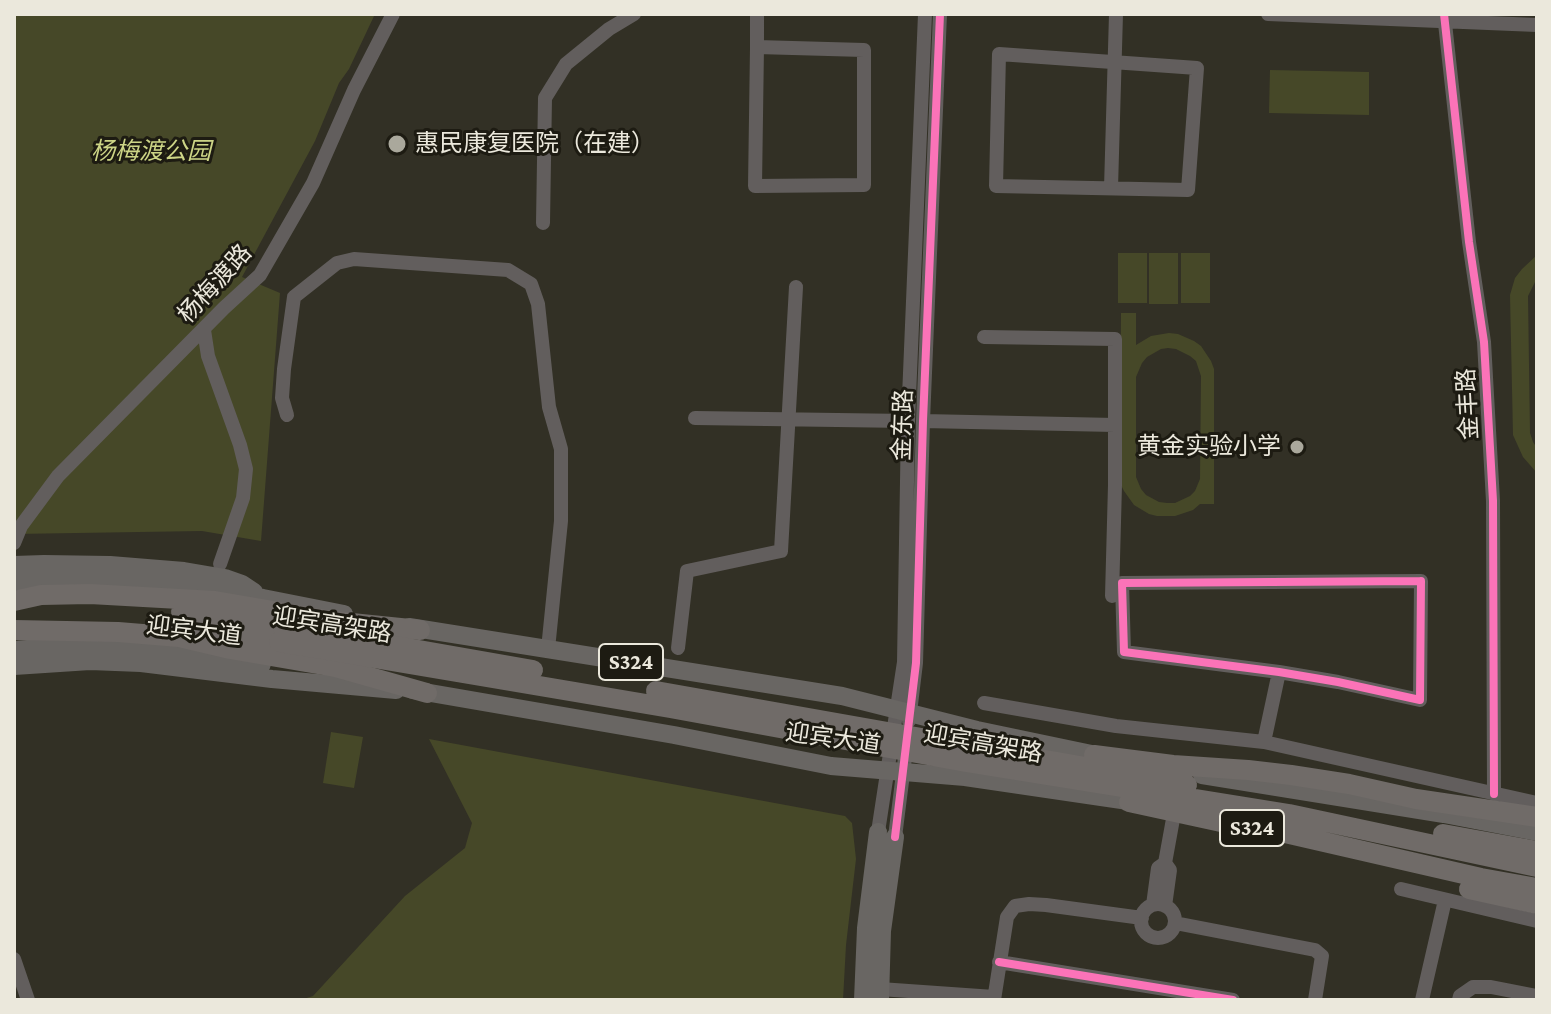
<!DOCTYPE html>
<meta charset="utf-8">
<style>
body{margin:0}
#map{position:relative;width:1551px;height:1014px;overflow:hidden;background:#323025;font-family:"Crimson Pro",serif}
canvas{display:block}
.frame{position:absolute;inset:0;border:16px solid #ebe8dc;pointer-events:none}
</style>
<div id="map">
<canvas width="1551" height="1014"></canvas>
<div class="frame"></div>
</div>
<script>
const context = document.querySelector('canvas').getContext('2d');
context.lineJoin = 'round';
function fill(path, color) {
  context.fillStyle = color;
  context.fill(path, 'evenodd');
}
function poly(rows) {
  const path = new Path2D();
  for (const r of rows) {
    if (r.length === 3) {
      path.moveTo(r[0] + r[2], r[1]);
      path.arc(r[0], r[1], r[2], 0, 2 * Math.PI);
      continue;
    }
    path.moveTo(r[0], r[1]);
    for (let i = 2; i < r.length; i += 2) path.lineTo(r[i], r[i + 1]);
  }
  return path;
}
function trace(path, color, width, dash) {
  context.strokeStyle = color;
  context.lineWidth = width;
  context.lineCap = dash ? 'butt' : 'round';
  context.setLineDash(dash || []);
  context.stroke(path);
}
function write(font, color, halo, rows, align = 'center') {
  context.font = font + ' "Crimson Pro","Noto Sans SC",serif';
  context.lineWidth = 6;
  context.setLineDash([]);
  context.textBaseline = 'middle';
  context.strokeStyle = halo;
  context.fillStyle = color;
  for (const [text, x, y, turn = 0] of rows) {
    context.save();
    context.translate(x, y);
    context.rotate((+turn || 0) * Math.PI / 180);
    context.textAlign = isNaN(turn) ? turn : align;
    if (halo) context.strokeText(text, 0, 0);
    context.fillText(text, 0, 0);
    context.restore();
  }
}
const green = poly([
 [14,14,375,14,349,69,339,83,315,141,242,277,280,293,261,541,202,531,14,534],
 [1270,70,1369,72,1369,115,1269,113],
 [1118,253,1147,253,1147,303,1118,303],
 [1149,253,1178,253,1178,304,1149,304],
 [1181,253,1210,253,1210,303,1181,303],
 [1537,255,1537,278,1528,296,1530,433,1533,442,1537,448,1537,473,1523,457,1513,435,1510,295,1515,278,1522,269],
 [1121,313,1136,313,1136,345,1151,336,1169,333,1178,334,1194,341,1201,346,1211,361,1214,369,1214,504,1200,504,1193,510,1175,516,1157,516,1149,514,1134,505,1124,491,1120,483],
 [1168,348,1176,349,1190,356,1196,361,1201,376,1200,479,1195,491,1190,496,1175,503,1167,503,1159,502,1146,495,1141,489,1136,477,1136,377,1142,363,1147,357,1161,349],
 [331,732,363,737,354,788,323,783],
 [429,739,845,816,852,823,856,859,846,945,843,1000,300,1000,313,996,405,896,465,848,472,823]
]);
const minor = poly([
 [1268,14,1537,25],
 [1444,14,1469,242,1484,342,1493,501,1494,794],
 [757,47,864,50,864,185,755,186,757,47,757,14],
 [999,54,1197,68,1188,190,996,186,999,54],
 [476,142,543,141],
 [1111,188,1116,14],
 [543,223,545,98,566,64,609,29,634,14],
 [204,330,208,356,240,445,246,469,243,498,220,564],
 [984,337,1115,339,1115,485,1112,596],
 [287,415,282,398,284,369,294,297,337,263,354,259,508,270,531,284,538,304,549,407,561,449,561,521,548,649],
 [695,418,908,421],
 [923,421,1115,425],
 [14,543,21,526,58,476,224,308,260,275,313,183,354,90,393,14],
 [1421,581,1420,700,1338,682,1279,672,1124,652,1122,583,1421,581],
 [678,648,687,571,781,551,796,287],
 [984,703,1116,726,1264,742,1537,803],
 [909,721,916,663,923,421,940,14],
 [1264,742,1279,672],
 [878,832,904,662,908,421,925,14],
 [895,837,907,742],
 [1401,889,1537,921],
 [1158,921,17],
 [1153,905,1158,868,1165,863,1175,808],
 [1165,906,1170,870,1165,863],
 [1175,923,1315,950,1322,956,1315,1000],
 [14,959,28,1000],
 [999,962,1233,1000],
 [880,989,994,997],
 [994,1000,1007,917,1015,906,1029,904,1046,905,1142,918],
 [1422,1000,1445,900],
 [1459,1000,1460,996,1473,987,1491,987,1537,996]
]);
const major = poly([
 [14,565,44,564,110,565,184,571,225,578,242,584,254,592],
 [14,582,89,579,184,586,263,598,344,614],
 [409,627,842,696,977,730,1106,757],
 [14,650,68,646,119,646,170,651,262,664],
 [14,666,90,661,141,663,272,679,396,690],
 [413,690,674,735,831,766,965,777,1142,803],
 [1202,775,1444,814,1537,832],
 [863,1000,866,928,878,832],
 [880,1000,882,931,895,837]
]);
const highway = poly([
 [14,601,41,595,90,594,215,601,332,621,420,630],
 [181,612,282,626],
 [14,630,118,632,179,637,230,649,335,667,427,693],
 [204,631,279,642]
]);
const highwayBridge = poly([
 [282,626,533,670],
 [279,642,670,708,966,762,1289,814,1537,867],
 [656,691,1187,785],
 [1094,755,1173,765,1248,770,1291,775,1349,784,1416,799,1537,817],
 [1129,802,1221,822,1285,833,1481,878,1537,888],
 [1443,834,1537,851],
 [1469,889,1537,904]
]);
const cycleway = poly([
 [1444,14,1469,242,1484,342,1493,501,1494,794],
 [1421,581,1420,700,1338,682,1279,672,1124,652,1122,583,1421,581],
 [895,837,916,663,923,421,940,14],
 [999,962,1233,1000]
]);
const markers = [
 [397,144,10,"#aaa89c"],
 [1297,447,8,"#aaa89c"]
];
const shields = [
 [631,662,64],
 [1252,828,64]
];
const shieldNames = [
 ["S324",631,662],
 ["S324",1252,828]
];
const poiNames = [
 ["惠民康复医院（在建）",415,144],
 ["黄金实验小学",1281,447,"right"]
];
const parkNames = [
 ["杨梅渡公园",151,152]
];
const streetNames = [
 ["杨梅渡路",215,284,-48],
 ["金丰路",1468,404,-93],
 ["金东路",903,425,-88],
 ["迎宾高架路",332,625,9],
 ["迎宾大道",194,631,7],
 ["迎宾大道",833,739,8],
 ["迎宾高架路",983,744,10]
];
fill(green, '#464828');
trace(minor, '#625e5d', 14);
trace(major, '#696663', 18);
trace(highway, '#706b68', 20);
trace(highwayBridge, '#706b68', 20);
trace(cycleway, '#fb73b8', 8);
for (const [x, y, r, color] of markers) {
  const dot = new Path2D();
  dot.arc(x, y, r, 0, 2 * Math.PI);
  context.fillStyle = color;
  context.fill(dot);
  trace(dot, '#1d1b12', 3);
}
for (const [x, y, w] of shields) {
  const box = new Path2D();
  box.roundRect(x - w / 2, y - 18, w, 36, 6);
  context.fillStyle = '#1d1b12';
  context.fill(box);
  trace(box, '#ebe8dc', 2);
}
write('bold 22px', '#ebe8dc', null, shieldNames);
write('24px', '#ebe8dc', '#1d1b12', poiNames, 'left');
write('italic 24px', '#cdd586', '#1d1b12', parkNames);
write('24px', '#ebe8dc', '#1d1b12', streetNames);
</script>
